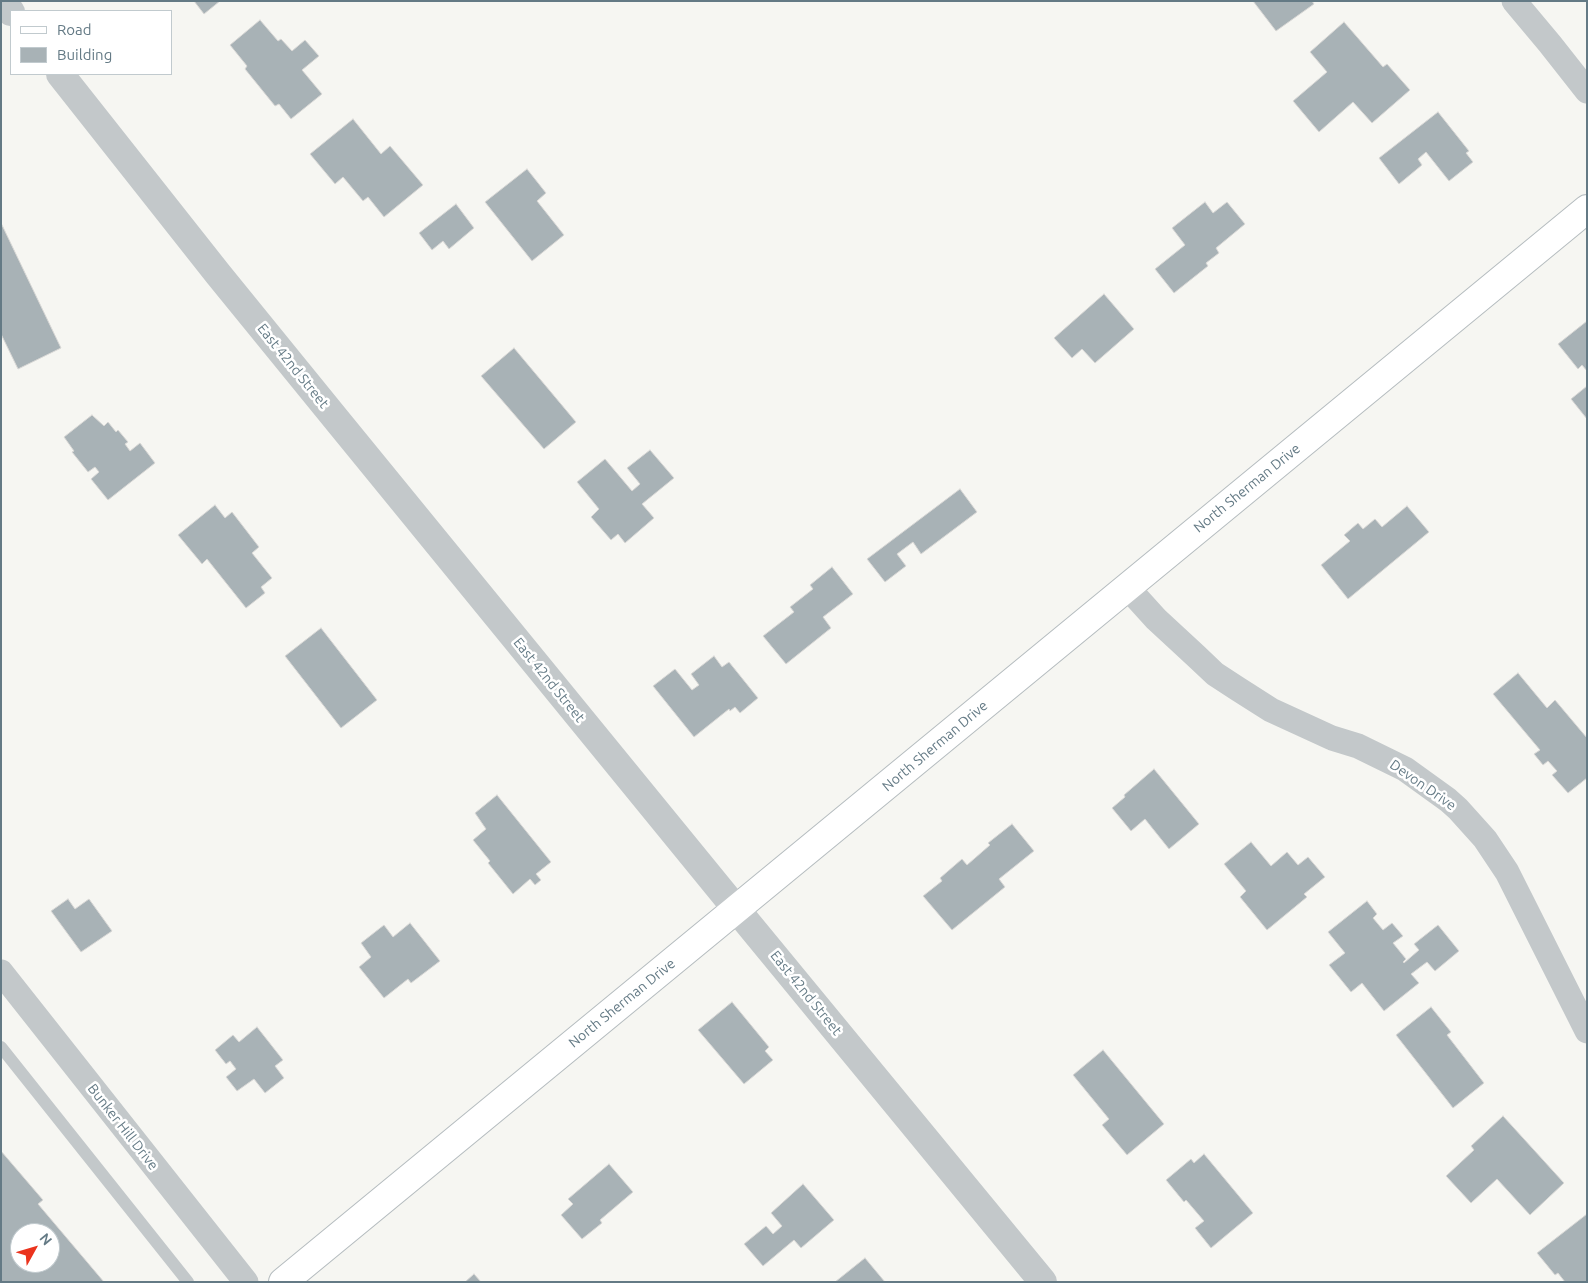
<!DOCTYPE html>
<style>
body{margin:0}
#map{position:relative;width:1588px;height:1283px;overflow:hidden;background:#f6f6f2;font-family:Ubuntu,sans-serif}
canvas{display:block}
.frame{position:absolute;inset:0;border:2px solid #647a85;pointer-events:none}
.legend{position:absolute;left:10px;top:10px;width:162px;height:65px;box-sizing:border-box;background:#fff;border:1px solid #c1cace;margin:0;padding:6px 9px;list-style:none;font-size:15px;color:#647a85}
.legend li{display:flex;align-items:center;gap:10px;height:25px}
.legend b{width:25px;border:1px solid #c1cace}
.north{position:absolute;left:10px;top:1223px;width:50px;height:50px;box-sizing:border-box;background:#fff;border:1px solid #c1cace;border-radius:50%;rotate:51deg;font-size:14px;font-weight:700;line-height:20px;text-align:center;color:#647a85}
.north::after{content:'';display:block;margin:auto;width:18px;height:22px;background:#eb331d;clip-path:polygon(50% 0,100% 100%,50% 72%,0 100%)}
</style>
<div id="map">
<canvas width="1588" height="1283"></canvas>
<div class="frame"></div>
<ul class="legend">
<li><b style="height:6px;background:#fff"></b>Road</li>
<li><b style="height:14px;background:#a8b2b6"></b>Building</li>
</ul>
<div class="north">N</div>
</div>
<script>
const context = document.querySelector('canvas').getContext('2d');
context.lineJoin = 'round';
function fill(path, color) {
  context.fillStyle = color;
  context.fill(path, 'evenodd');
}
function poly(rows) {
  const path = new Path2D();
  for (const r of rows) {
    path.moveTo(r[0], r[1]);
    for (let i = 2; i < r.length; i += 2) path.lineTo(r[i], r[i + 1]);
  }
  return path;
}
function trace(path, color, width, dash) {
  context.strokeStyle = color;
  context.lineWidth = width;
  context.lineCap = dash ? 'butt' : 'round';
  context.setLineDash(dash || []);
  context.stroke(path);
}
function write(font, color, halo, rows, align = 'center') {
  context.font = font + ' Ubuntu,sans-serif';
  context.lineWidth = 5;
  context.setLineDash([]);
  context.textBaseline = 'middle';
  context.strokeStyle = halo;
  context.fillStyle = color;
  for (const [text, x, y, turn = 0] of rows) {
    context.save();
    context.translate(x, y);
    context.rotate((+turn || 0) * Math.PI / 180);
    context.textAlign = isNaN(turn) ? turn : align;
    if (halo) context.strokeText(text, 0, 0);
    context.fillText(text, 0, 0);
    context.restore();
  }
}
const building = poly([
 [194,1,220,1,204,14,194,1],
 [1253,1,1312,1,1314,4,1276,31,1253,1],
 [260,20,278,41,281,39,292,51,305,40,319,56,302,70,322,94,291,119,279,104,275,106,245,69,247,66,230,45,260,20],
 [1344,22,1383,67,1387,64,1410,90,1372,123,1353,102,1319,132,1293,101,1327,72,1310,52,1344,22],
 [1438,112,1469,151,1466,153,1473,162,1449,181,1426,152,1418,159,1422,165,1399,184,1379,158,1438,112],
 [353,119,381,154,390,146,423,185,384,217,368,197,363,201,343,177,335,184,310,154,353,119],
 [527,169,546,193,537,201,564,235,532,261,485,202,527,169],
 [1205,202,1213,213,1227,202,1245,224,1216,248,1219,253,1206,263,1208,266,1174,293,1155,269,1185,245,1172,228,1205,202],
 [456,204,474,228,449,249,443,241,432,250,419,233,456,204],
 [1,223,61,348,18,369,1,334,1,223],
 [1104,294,1134,329,1095,363,1082,349,1072,358,1054,338,1104,294],
 [1587,321,1587,371,1582,365,1578,369,1558,344,1587,321],
 [514,348,576,422,544,449,481,376,514,348],
 [1587,386,1587,419,1571,399,1587,386],
 [92,415,104,426,108,422,116,432,118,430,128,442,125,444,130,451,140,443,155,463,108,500,91,479,99,472,95,467,88,472,72,452,74,451,64,437,92,415],
 [650,450,674,478,642,504,654,518,625,543,618,534,611,540,591,517,599,509,577,482,605,459,632,491,640,484,627,468,650,450],
 [960,489,977,512,921,554,913,542,897,554,906,566,885,582,867,559,960,489],
 [215,505,225,518,232,512,259,547,252,553,272,578,261,587,265,593,246,608,207,559,202,564,178,535,215,505],
 [1407,506,1429,532,1348,599,1321,565,1350,541,1344,535,1358,523,1363,529,1375,519,1382,527,1407,506],
 [832,567,853,594,823,617,831,628,786,664,763,636,794,612,790,607,813,589,810,585,832,567],
 [321,628,377,700,341,728,285,656,321,628],
 [714,656,722,667,729,662,758,698,740,713,735,707,730,711,729,709,694,737,653,686,675,669,692,690,699,685,691,674,714,656],
 [1518,673,1547,708,1555,700,1587,738,1587,778,1568,793,1552,775,1557,771,1548,761,1543,765,1534,754,1540,750,1493,694,1518,673],
 [1154,769,1199,824,1169,849,1145,819,1131,831,1112,808,1125,797,1124,795,1154,769],
 [497,795,551,862,536,874,541,880,535,885,530,879,513,894,488,863,490,861,473,840,486,829,475,813,497,795],
 [1012,824,1034,851,999,879,1005,887,952,930,923,896,942,881,940,878,962,859,967,865,990,845,988,843,1012,824],
 [1251,842,1271,866,1287,852,1298,865,1308,857,1325,877,1304,894,1307,897,1267,930,1240,897,1246,891,1224,864,1251,842],
 [68,899,75,909,89,899,112,931,81,952,51,911,68,899],
 [1367,901,1377,914,1373,918,1383,930,1392,923,1403,936,1393,943,1406,959,1403,962,1404,963,1419,950,1414,944,1438,925,1459,951,1435,971,1427,962,1411,974,1419,983,1384,1011,1362,983,1351,992,1329,965,1345,953,1328,932,1367,901],
 [410,923,440,961,411,983,408,979,384,998,359,967,371,957,361,943,384,925,393,937,410,923],
 [732,1002,769,1047,765,1051,773,1060,744,1084,698,1030,732,1002],
 [1431,1007,1451,1032,1447,1035,1484,1083,1453,1108,1396,1035,1431,1007],
 [257,1027,283,1060,275,1066,284,1078,265,1093,254,1079,237,1091,226,1077,236,1069,230,1061,226,1064,215,1050,233,1035,239,1042,257,1027],
 [1103,1050,1164,1124,1127,1155,1102,1125,1109,1119,1073,1075,1103,1050],
 [1503,1116,1564,1183,1530,1215,1497,1179,1471,1203,1446,1176,1474,1150,1471,1146,1503,1116],
 [1,1151,43,1200,38,1204,104,1282,1,1282,1,1151],
 [20,1233,50,1233,50,1263,20,1263,20,1233],
 [1204,1154,1253,1213,1211,1248,1195,1228,1204,1221,1186,1200,1184,1202,1166,1180,1191,1159,1194,1163,1204,1154],
 [609,1164,633,1192,600,1220,602,1223,582,1239,561,1215,573,1204,568,1199,609,1164],
 [803,1184,834,1220,801,1248,794,1240,763,1266,744,1244,766,1226,773,1234,782,1226,771,1213,803,1184],
 [1587,1214,1587,1282,1565,1282,1558,1273,1555,1275,1537,1253,1587,1214],
 [865,1258,885,1282,835,1282,865,1258],
 [474,1274,481,1282,465,1282,474,1274]
]);
const service = poly([
 [1,1047,188,1282]
]);
const minor = poly([
 [1514,1,1550,44,1587,91],
 [1127,587,1156,619,1196,656,1215,674,1238,689,1271,710,1332,738,1358,746,1405,769,1448,800,1458,809,1485,839,1507,872,1587,1031],
 [1,972,246,1282]
]);
const tertiary = poly([
 [3,1,11,12],
 [60,74,218,274,336,419,737,910,1043,1282]
]);
const secondary = poly([
 [283,1282,1587,209]
]);
const streetNames = [
 ["East 42nd Street",293,366,51],
 ["North Sherman Drive",1247,488,-39],
 ["East 42nd Street",549,680,51],
 ["North Sherman Drive",935,746,-40],
 ["Devon Drive",1423,785,35],
 ["East 42nd Street",806,993,51],
 ["North Sherman Drive",622,1003,-39],
 ["Bunker Hill Drive",123,1127,52]
];
fill(building, '#a8b2b6');
trace(building, '#d8d7d5', 1);
trace(secondary, '#b5bcbf', 30);
trace(service, '#c3c8ca', 12);
trace(minor, '#c3c8ca', 25);
trace(tertiary, '#c3c8ca', 28);
trace(secondary, '#fff', 28);
write('14px', '#647a85', '#fff', streetNames);
</script>
